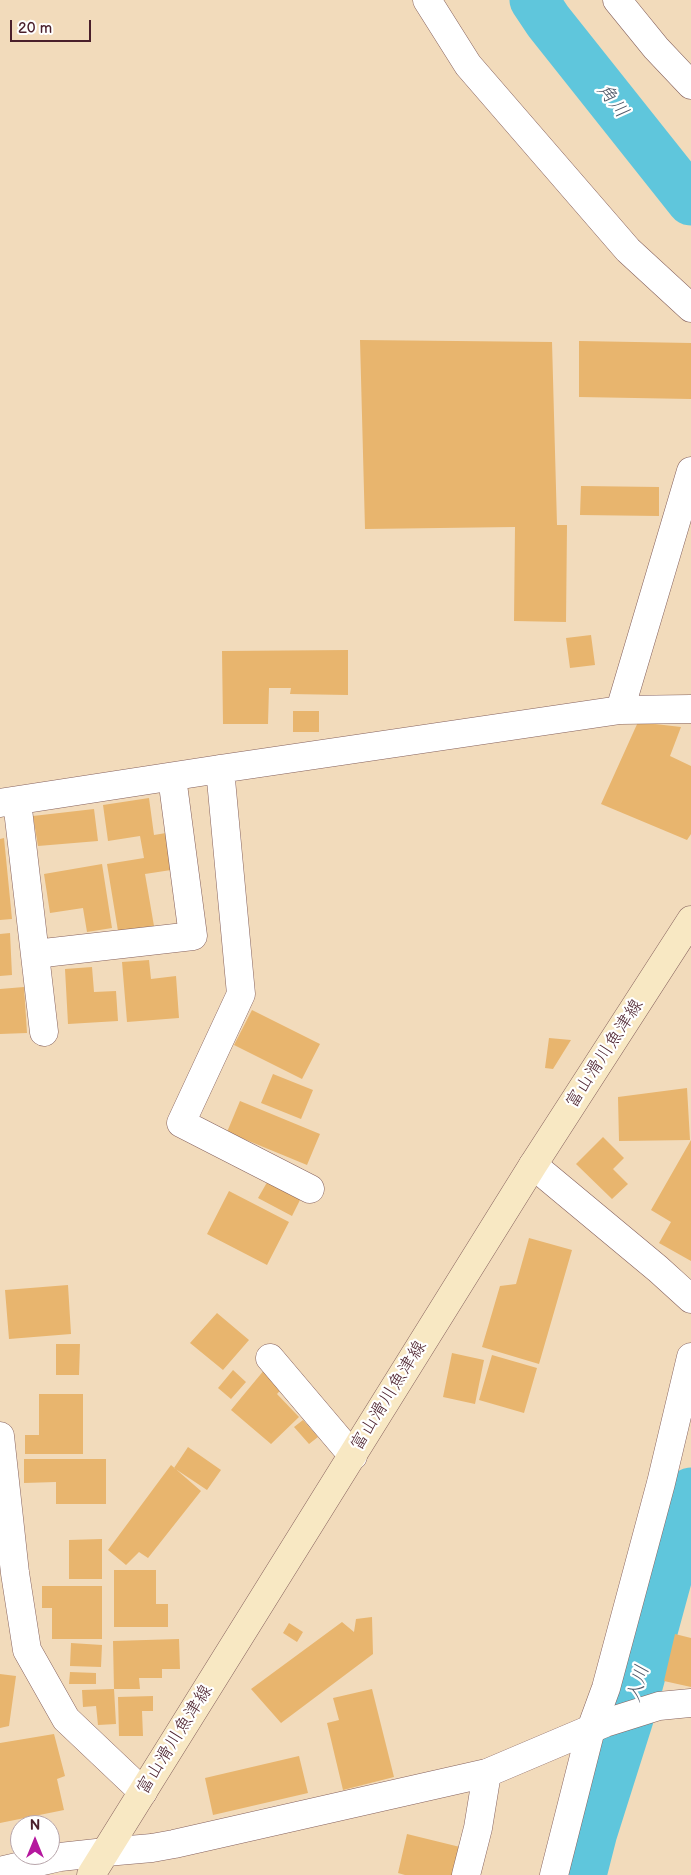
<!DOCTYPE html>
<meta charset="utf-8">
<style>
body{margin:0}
#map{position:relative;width:691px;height:1875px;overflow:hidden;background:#f2dbbb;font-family:"Balsamiq Sans",sans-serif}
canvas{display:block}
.north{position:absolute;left:10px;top:1815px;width:50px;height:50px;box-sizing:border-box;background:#fff;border:1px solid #b7a5aa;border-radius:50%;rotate:0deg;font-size:14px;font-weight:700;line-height:20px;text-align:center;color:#4a1f2b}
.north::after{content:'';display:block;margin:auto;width:18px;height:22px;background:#b5179e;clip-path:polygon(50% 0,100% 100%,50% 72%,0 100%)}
.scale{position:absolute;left:10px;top:20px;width:81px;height:22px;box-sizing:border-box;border:2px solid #4a1f2b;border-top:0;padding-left:6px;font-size:15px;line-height:18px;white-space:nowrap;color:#4a1f2b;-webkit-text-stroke:4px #fff;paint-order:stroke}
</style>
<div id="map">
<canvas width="691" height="1875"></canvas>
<div class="north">N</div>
<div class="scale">20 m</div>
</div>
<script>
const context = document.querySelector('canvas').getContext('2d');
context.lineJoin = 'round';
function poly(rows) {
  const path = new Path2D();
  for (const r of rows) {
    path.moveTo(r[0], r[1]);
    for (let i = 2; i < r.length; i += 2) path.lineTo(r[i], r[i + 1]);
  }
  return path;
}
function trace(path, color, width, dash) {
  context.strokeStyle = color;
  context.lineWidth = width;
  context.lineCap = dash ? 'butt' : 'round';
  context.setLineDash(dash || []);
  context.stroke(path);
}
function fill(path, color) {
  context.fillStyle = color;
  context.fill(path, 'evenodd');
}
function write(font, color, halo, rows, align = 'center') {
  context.font = font + ' "Balsamiq Sans","Klee One",sans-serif';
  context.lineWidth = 4.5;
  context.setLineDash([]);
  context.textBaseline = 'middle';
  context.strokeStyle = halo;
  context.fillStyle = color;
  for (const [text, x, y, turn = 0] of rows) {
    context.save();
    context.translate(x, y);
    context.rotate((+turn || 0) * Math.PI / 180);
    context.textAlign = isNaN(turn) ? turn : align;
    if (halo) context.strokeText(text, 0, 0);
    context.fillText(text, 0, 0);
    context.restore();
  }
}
const river = poly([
 [534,0,548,21,691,201],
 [582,1875,593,1832,631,1712,691,1492]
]);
const building = poly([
 [360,340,552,342,557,525,567,525,566,622,514,621,515,527,365,529],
 [579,341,691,343,691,399,579,397],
 [581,486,659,487,659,516,580,515],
 [591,635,595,665,570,668,566,638],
 [348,650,348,695,290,694,291,688,269,688,268,724,223,724,222,651],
 [293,711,319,711,319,732,293,732],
 [638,722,681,727,670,756,691,766,691,834,687,840,601,804],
 [149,798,154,835,166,833,171,870,145,874,154,926,118,931,107,864,144,858,140,836,108,841,103,805],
 [94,809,98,841,38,846,33,816],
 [4,838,12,919,0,920,0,839],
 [102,864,112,928,87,932,83,908,50,913,44,874],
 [10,933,12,975,0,976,0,934],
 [149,960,151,979,176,976,179,1018,127,1022,122,962],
 [92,967,94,992,116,991,118,1021,68,1024,65,969],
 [24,987,27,1033,0,1034,0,989],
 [252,1010,320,1044,302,1079,234,1045],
 [549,1038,571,1040,553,1069,545,1068],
 [273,1074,313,1090,301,1119,261,1103],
 [687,1088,690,1140,619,1141,618,1097],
 [240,1101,320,1134,307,1165,227,1132],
 [603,1137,624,1158,613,1169,628,1184,612,1199,576,1164],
 [691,1140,691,1261,659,1243,671,1222,651,1210],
 [269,1179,302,1196,292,1216,258,1198],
 [229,1191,289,1222,267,1265,207,1234],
 [529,1238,572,1250,539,1364,482,1347,500,1286,516,1284],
 [68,1285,71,1334,9,1339,5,1290],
 [217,1313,249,1340,223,1370,190,1343],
 [56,1344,80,1344,79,1375,56,1375],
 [452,1353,484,1360,475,1404,443,1397],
 [492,1355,537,1368,524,1413,479,1400],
 [265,1369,285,1385,277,1394,299,1417,271,1444,231,1410],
 [233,1370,246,1382,231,1399,218,1388],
 [39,1394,83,1394,83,1454,25,1454,25,1435,39,1435],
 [303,1420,318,1437,309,1444,294,1427],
 [188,1447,221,1470,207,1490,174,1468],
 [24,1459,106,1459,106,1504,56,1504,56,1482,24,1483],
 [171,1465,201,1491,148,1558,139,1552,126,1565,108,1550],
 [102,1539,102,1579,69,1579,69,1540],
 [114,1570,156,1570,156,1604,168,1604,168,1627,114,1627],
 [42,1586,102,1586,102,1639,52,1639,52,1608,42,1608],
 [372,1617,373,1654,281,1723,251,1689,342,1622,354,1632,356,1619],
 [289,1623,303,1632,297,1642,283,1633],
 [675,1634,691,1638,691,1687,664,1681],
 [179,1639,180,1669,162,1669,162,1678,139,1678,140,1689,114,1689,113,1641],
 [71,1643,102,1645,101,1667,70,1666],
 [70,1672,96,1673,96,1684,69,1684],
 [0,1674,16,1676,9,1726,0,1728],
 [114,1689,116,1724,98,1725,96,1706,83,1707,82,1690],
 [372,1689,394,1777,343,1790,327,1723,339,1720,333,1698],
 [153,1696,153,1711,142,1711,143,1736,119,1736,118,1697],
 [54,1734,65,1776,57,1779,64,1810,0,1823,0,1743],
 [299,1756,308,1793,213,1815,205,1778],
 [407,1834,460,1847,453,1875,405,1875,398,1873]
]);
const minor = poly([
 [427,0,468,65,628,250,691,308],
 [617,0,656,48,691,85],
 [620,710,691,471],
 [220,769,241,994,181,1123,310,1189],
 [17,801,44,1032],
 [0,803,220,769,620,710,691,709],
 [35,954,193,936,172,777],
 [533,1165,658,1269,691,1299],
 [270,1358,353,1456],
 [0,1871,60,1857,106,1852],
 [466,1875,478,1828,487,1773],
 [554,1875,591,1729,606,1688,661,1483,691,1357]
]);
const tertiary = poly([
 [0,1436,15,1573,27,1650,66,1719,143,1792],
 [106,1852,152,1848,174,1844,487,1773,605,1723,659,1706,691,1703]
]);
const secondary = poly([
 [91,1875,533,1165,691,920]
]);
const streetNames = [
 ["富山滑川魚津線",605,1054,-57],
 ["富山滑川魚津線",389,1396,-58],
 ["富山滑川魚津線",175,1740,-58]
];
const waterNames = [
 ["角川",612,101,52],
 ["入川",639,1684,-75]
];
trace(river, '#5fc6dc', 49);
fill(building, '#e8b56e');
trace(minor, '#85615d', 29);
trace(tertiary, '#85615d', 29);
trace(secondary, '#85615d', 29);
trace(minor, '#fff', 28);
trace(tertiary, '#fff', 28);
trace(secondary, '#f8e8c3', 28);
write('18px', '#4a1f2b', '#fff', streetNames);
write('italic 19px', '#515969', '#fff', waterNames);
</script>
